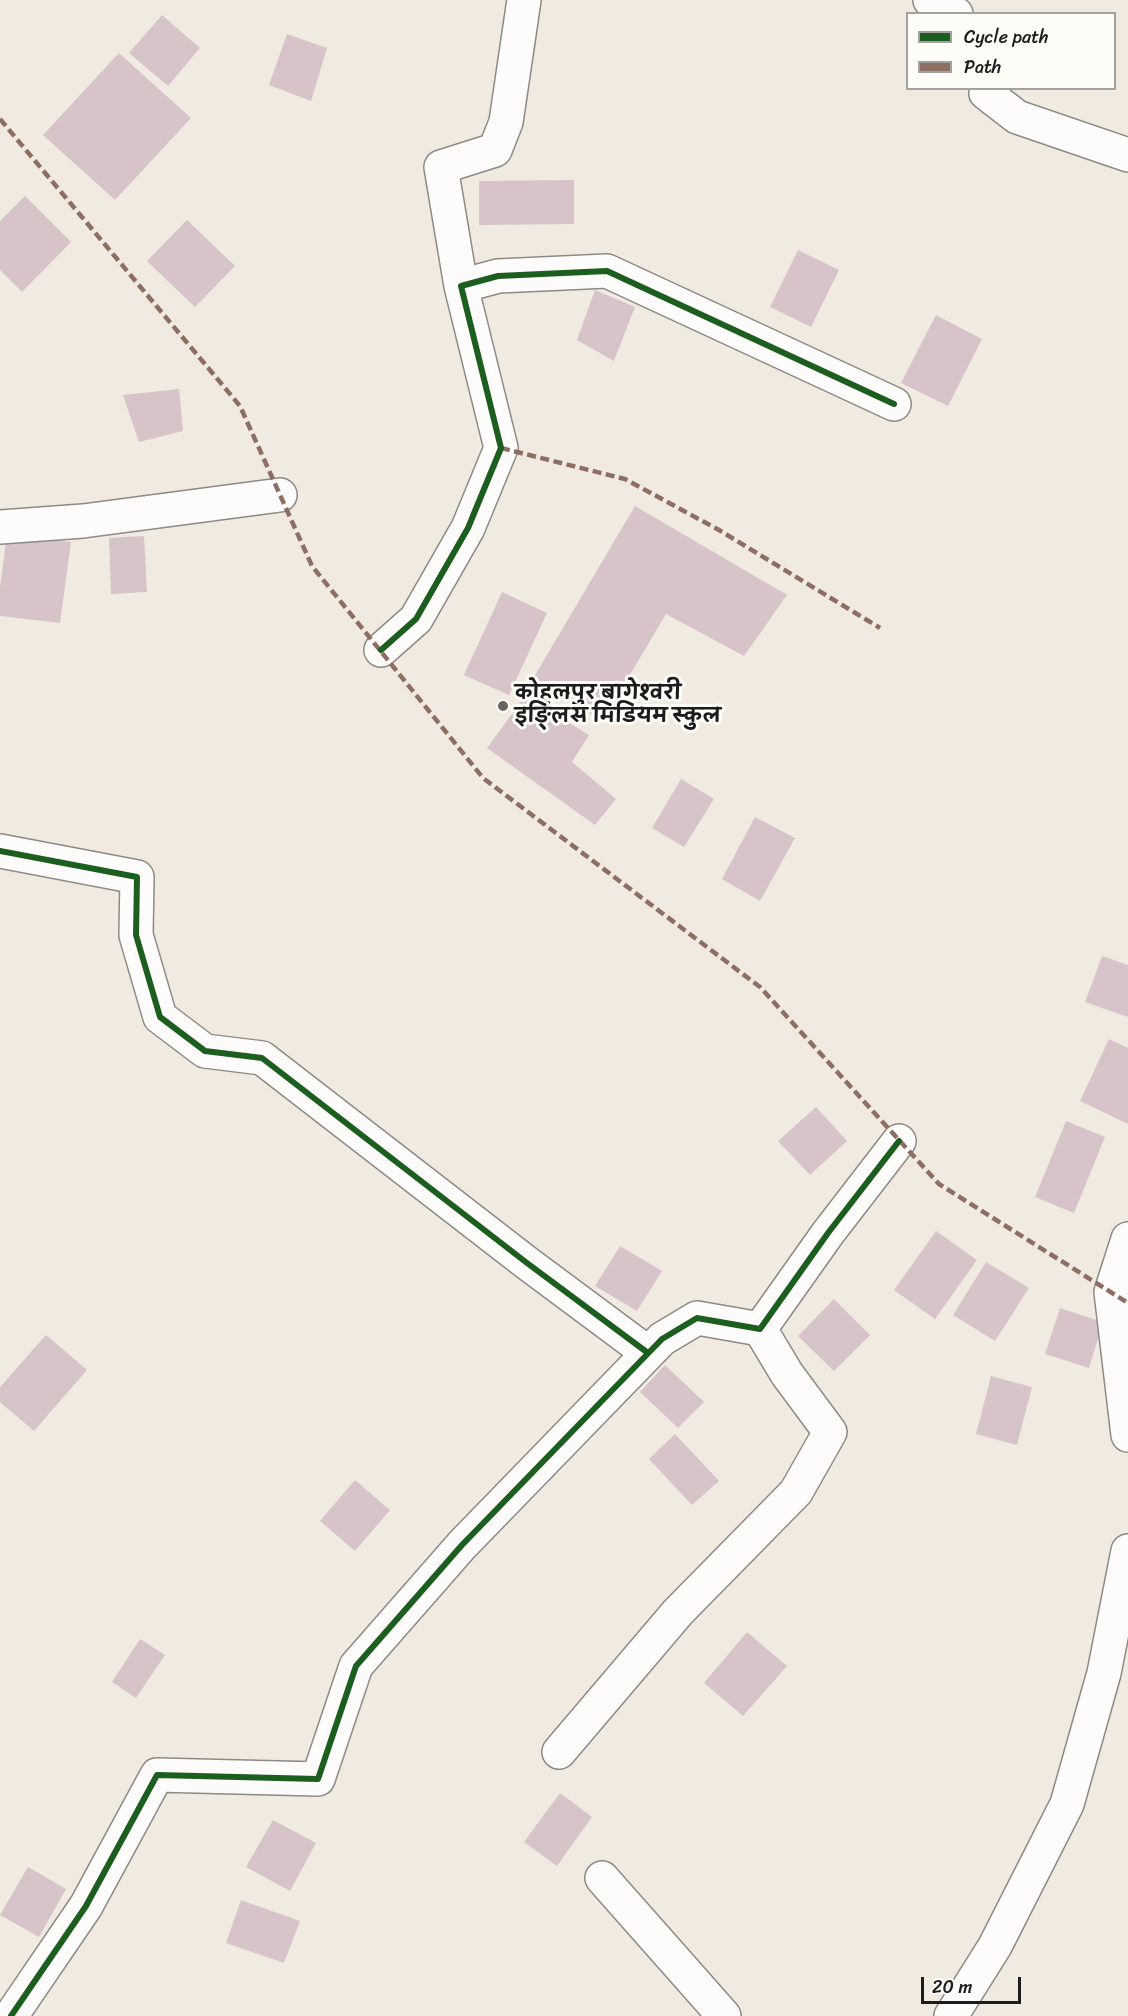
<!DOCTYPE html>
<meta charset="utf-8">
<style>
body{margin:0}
#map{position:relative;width:1128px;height:2016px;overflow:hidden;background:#f1eae1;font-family:Sriracha,sans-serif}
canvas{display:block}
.legend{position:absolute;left:906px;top:12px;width:210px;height:78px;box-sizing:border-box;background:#fdfcf7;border:2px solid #a3a29f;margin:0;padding:8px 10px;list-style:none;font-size:18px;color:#1c1c1c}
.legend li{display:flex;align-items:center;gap:12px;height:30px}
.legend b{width:30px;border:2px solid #a3a29f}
.scale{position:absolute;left:921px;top:1977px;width:100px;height:27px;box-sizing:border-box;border:3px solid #1c1c1c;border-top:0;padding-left:8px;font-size:18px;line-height:21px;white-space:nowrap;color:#1c1c1c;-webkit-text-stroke:4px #fdfcf7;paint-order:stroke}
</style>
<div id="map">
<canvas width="1128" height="2016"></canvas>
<ul class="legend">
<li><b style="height:8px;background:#1b5e20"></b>Cycle path</li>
<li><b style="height:8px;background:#8d6e63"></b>Path</li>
</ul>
<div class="scale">20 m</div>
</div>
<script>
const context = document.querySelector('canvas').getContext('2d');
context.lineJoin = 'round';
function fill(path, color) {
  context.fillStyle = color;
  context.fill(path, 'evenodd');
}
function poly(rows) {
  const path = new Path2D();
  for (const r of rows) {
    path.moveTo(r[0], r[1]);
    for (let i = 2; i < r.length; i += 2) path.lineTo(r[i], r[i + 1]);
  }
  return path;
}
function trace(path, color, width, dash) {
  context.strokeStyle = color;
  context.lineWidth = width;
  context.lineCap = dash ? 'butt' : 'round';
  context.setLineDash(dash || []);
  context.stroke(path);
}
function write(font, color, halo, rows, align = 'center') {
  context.font = font + ' Sriracha,"Playpen Sans Deva",sans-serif';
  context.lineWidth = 6;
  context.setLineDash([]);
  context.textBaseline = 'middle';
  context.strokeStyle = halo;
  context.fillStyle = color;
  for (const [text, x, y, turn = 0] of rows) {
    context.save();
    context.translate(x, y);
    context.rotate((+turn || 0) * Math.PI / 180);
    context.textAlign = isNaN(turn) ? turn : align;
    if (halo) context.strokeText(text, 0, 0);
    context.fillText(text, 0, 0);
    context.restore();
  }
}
const building = poly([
 [162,15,200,48,168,86,129,53],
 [287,34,327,48,311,101,269,85],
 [119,53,191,118,115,200,43,135],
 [574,180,574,224,479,225,479,181],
 [25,196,71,242,22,292,0,270,0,221],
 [187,220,235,266,195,307,147,261],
 [798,250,839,270,811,327,770,307],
 [595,290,635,307,614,361,577,340],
 [936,315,982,339,948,406,901,383],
 [179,389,183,431,139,442,123,395],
 [635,506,787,595,744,656,666,614,603,720,531,682],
 [7,534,71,542,60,623,0,616,0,587],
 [144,536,147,592,111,594,109,538],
 [502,592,547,613,509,695,464,675],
 [525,696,589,735,572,762,616,799,595,825,487,748],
 [681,779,714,799,684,847,652,828],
 [755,817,795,838,760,901,722,879],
 [1102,956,1128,965,1128,1017,1085,1002],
 [1109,1039,1128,1048,1128,1124,1080,1101],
 [816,1107,847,1141,810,1175,778,1141],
 [1066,1121,1105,1137,1074,1213,1035,1197],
 [936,1231,977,1260,935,1319,894,1290],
 [620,1246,662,1271,637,1311,595,1286],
 [986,1262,1029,1288,995,1341,953,1315],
 [834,1299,870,1335,834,1371,798,1336],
 [1060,1308,1103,1322,1089,1368,1045,1354],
 [46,1335,87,1370,34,1431,0,1402,0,1387],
 [665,1365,704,1402,678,1428,640,1392],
 [991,1376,1032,1387,1017,1445,976,1434],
 [675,1434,719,1481,692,1505,649,1459],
 [355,1480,390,1510,355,1551,320,1521],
 [747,1632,787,1666,743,1716,704,1683],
 [140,1639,165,1655,136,1698,112,1682],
 [560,1793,592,1817,557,1866,524,1842],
 [273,1820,316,1843,290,1891,246,1867],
 [28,1867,66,1889,39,1937,0,1915],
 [241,1900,300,1921,284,1963,226,1943]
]);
const minor = poly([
 [930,0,956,14],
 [987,88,986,93,1017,117,1128,155],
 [461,286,441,167,495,150,506,122,524,0],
 [0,527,83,521,280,495],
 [381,650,416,619,468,528,501,448,461,286,498,276,607,271,894,404],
 [0,851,137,877,136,935,160,1017,205,1051,262,1058,527,1263,648,1353],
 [1128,1239,1111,1292,1128,1435],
 [559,1752,678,1612,796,1492,830,1432,787,1374,760,1329],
 [602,1878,724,2016],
 [11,2016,86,1906,157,1775,318,1779,356,1666,462,1545,662,1339,697,1318,760,1329,828,1233,899,1141],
 [951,2016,995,1946,1067,1804,1104,1673,1128,1551]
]);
const quiet = poly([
 [0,119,240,406,312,566,483,778,760,987,939,1184,1128,1303],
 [501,448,625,479,719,530,880,628]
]);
const cycleway = poly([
 [381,650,416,619,468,528,501,448,461,286,498,276,607,271,894,404],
 [0,851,137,877,136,935,160,1017,205,1051,262,1058,527,1263,648,1353],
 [11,2016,86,1906,157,1775,318,1779,356,1666,462,1545,662,1339,697,1318,760,1329,828,1233,899,1141]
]);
const markers = [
 [503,706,6,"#676461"]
];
const poiNames = [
 ["कोहलपुर बागेश्वरी",515,694],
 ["इङ्लिस मिडियम स्कुल",515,717]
];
fill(building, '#d6c4c8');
trace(minor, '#8d8a85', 36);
trace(minor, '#fdfcfa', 33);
trace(quiet, '#8d6e63', 4.5, [9, 4.5]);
trace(cycleway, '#1b5e20', 6);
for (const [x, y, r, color] of markers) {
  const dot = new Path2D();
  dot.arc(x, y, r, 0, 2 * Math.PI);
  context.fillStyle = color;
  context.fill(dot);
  trace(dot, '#fdfcf7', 2);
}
write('bold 20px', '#1c1c1c', '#fdfcf7', poiNames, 'left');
</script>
